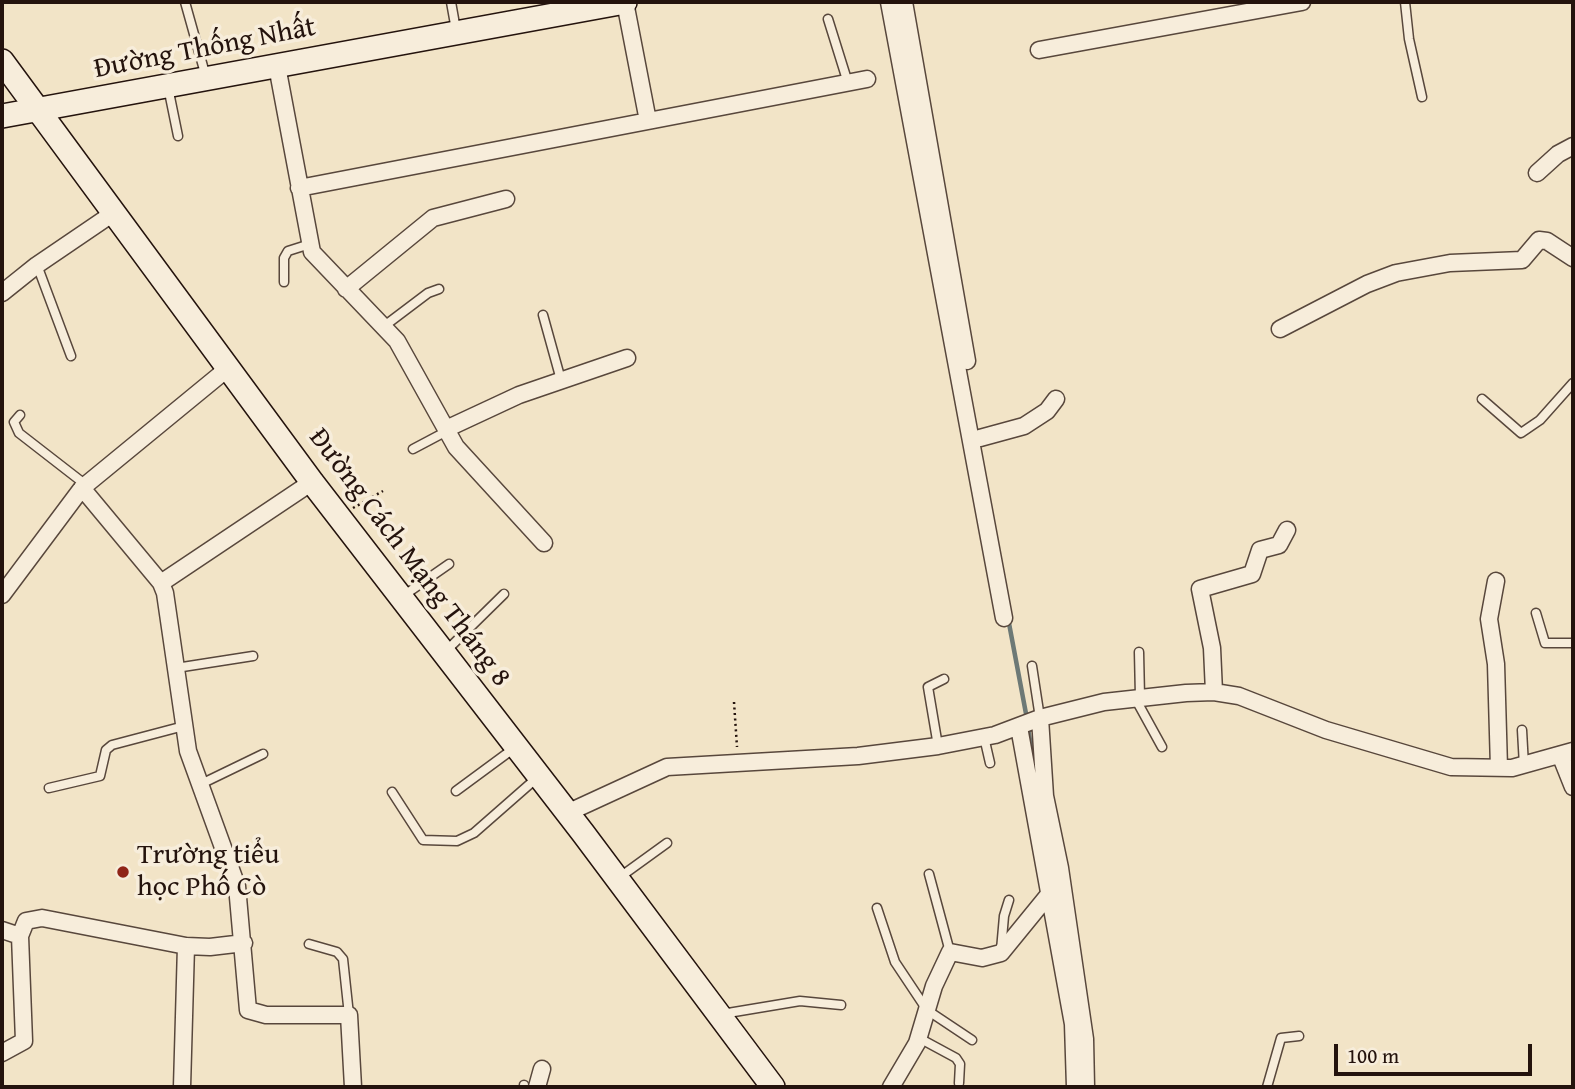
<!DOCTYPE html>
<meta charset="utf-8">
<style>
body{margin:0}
#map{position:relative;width:1575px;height:1089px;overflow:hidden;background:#f2e4c7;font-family:"Gentium Book Plus",serif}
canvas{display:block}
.frame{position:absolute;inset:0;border:4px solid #24130d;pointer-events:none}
.scale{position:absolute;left:1334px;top:1044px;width:198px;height:32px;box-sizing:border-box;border:4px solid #24130d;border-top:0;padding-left:9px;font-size:21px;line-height:24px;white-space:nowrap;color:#24130d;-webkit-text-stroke:5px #f7eddb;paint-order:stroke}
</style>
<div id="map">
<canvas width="1575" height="1089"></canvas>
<div class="frame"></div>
<div class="scale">100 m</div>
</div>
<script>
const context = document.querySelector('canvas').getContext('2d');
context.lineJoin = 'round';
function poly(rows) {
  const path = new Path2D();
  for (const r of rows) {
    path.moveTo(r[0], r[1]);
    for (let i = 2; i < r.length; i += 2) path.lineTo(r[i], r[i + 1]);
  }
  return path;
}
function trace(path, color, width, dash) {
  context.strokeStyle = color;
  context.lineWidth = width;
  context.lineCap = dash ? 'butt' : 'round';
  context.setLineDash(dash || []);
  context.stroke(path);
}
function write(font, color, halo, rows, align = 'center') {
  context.font = font + ' "Gentium Book Plus",serif';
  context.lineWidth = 7;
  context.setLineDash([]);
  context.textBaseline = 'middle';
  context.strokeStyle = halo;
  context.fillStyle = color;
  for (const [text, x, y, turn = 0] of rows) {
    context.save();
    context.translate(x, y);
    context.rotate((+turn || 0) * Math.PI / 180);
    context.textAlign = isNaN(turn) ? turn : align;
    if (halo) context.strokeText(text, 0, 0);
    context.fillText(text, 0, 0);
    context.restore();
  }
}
const stream = poly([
 [1008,618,1027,719],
 [1028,728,1036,778]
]);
const path = poly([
 [353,508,383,491],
 [734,702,737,747]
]);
const lane = poly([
 [185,2,206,77],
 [451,2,456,30],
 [1405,2,1409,39,1422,97],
 [828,19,848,83],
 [168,87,178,136],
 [37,265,71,356],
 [284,282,284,258,288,251,310,244],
 [543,315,561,380],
 [383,327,428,293,439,289],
 [1482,399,1521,433,1540,420,1573,383],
 [20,415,14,422,19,433,86,485],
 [413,449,447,431],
 [403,596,449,564],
 [1536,613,1545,643,1573,643],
 [445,652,504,594],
 [1139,652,1140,697],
 [1032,666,1040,718],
 [176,668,253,656],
 [1135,698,1162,747],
 [1522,730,1524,766],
 [984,737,990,763],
 [938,746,928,687,944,679],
 [201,784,263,754],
 [49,788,100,776,106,750,112,745,184,726],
 [456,791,513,749],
 [392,792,423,840,457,841,474,833,539,776],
 [929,874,950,952],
 [620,877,667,843],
 [877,908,895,962,927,1010,972,1040],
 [309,944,337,952,343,959,349,1015],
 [1001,950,1004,916,1009,900],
 [722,1014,800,1001,841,1005],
 [919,1038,956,1058,960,1064,959,1083],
 [524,1087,524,1085],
 [1267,1087,1281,1038,1299,1036]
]);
const street = poly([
 [625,2,648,121],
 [889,2,1004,618],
 [904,2,967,361],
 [1039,50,1302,2],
 [277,66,312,252,397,341,456,447,544,543],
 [1537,173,1558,154,1573,146],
 [299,188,867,79],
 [346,289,433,218,506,199],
 [2,293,37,265,112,214],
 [1280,329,1367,284,1396,273,1450,263,1522,260,1539,240,1547,241,1573,258],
 [446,429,519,395,627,358],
 [980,438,1024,426,1047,411,1056,399],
 [82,488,161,583,165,593,188,751,237,886,248,1010,266,1015,349,1015,353,1087],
 [1496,581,1489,619,1496,664,1499,768],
 [161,583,312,482],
 [2,595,82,488,227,369],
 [1214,692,1212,648,1200,589,1252,574,1260,550,1279,545,1287,530],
 [1040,718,1045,796,1060,868,1085,1039,1086,1087],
 [1019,727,1073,1024,1075,1087],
 [1561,757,1573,787],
 [567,813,667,767,858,756,938,746,995,735,1040,718,1104,702,1186,693,1214,692,1239,696,1326,730,1451,767,1512,768,1573,751],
 [2,930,20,936],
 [2,1053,24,1041,20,936,26,921,42,918,186,946,210,947,244,943],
 [182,1087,186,946],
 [537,1087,542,1069],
 [891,1087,917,1043,934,986,950,952,982,958,1001,953,1050,893]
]);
const secondary = poly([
 [2,61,312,482,583,833,773,1087],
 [2,116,625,2]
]);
const markers = [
 [123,872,7,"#8f2418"]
];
const streetNames = [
 ["Đường Thống Nhất",205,49,-11],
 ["Đường Cách Mạng Tháng 8",409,558,53]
];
const poiNames = [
 ["Trường tiểu",137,856],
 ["học Phố Cò",137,888]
];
trace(stream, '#6d7976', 4.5);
trace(lane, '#58473c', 11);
trace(street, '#58473c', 19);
trace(secondary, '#24130d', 26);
trace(path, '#24130d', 2.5, [2, 3.5]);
trace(lane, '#f7eddb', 8);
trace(street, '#f7eddb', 16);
trace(secondary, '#f7eddb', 23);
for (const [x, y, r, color] of markers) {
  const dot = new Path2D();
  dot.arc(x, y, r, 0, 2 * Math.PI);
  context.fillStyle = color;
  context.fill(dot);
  trace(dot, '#f7eddb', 2.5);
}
write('28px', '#24130d', '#f7eddb', streetNames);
write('28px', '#24130d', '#f7eddb', poiNames, 'left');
</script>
